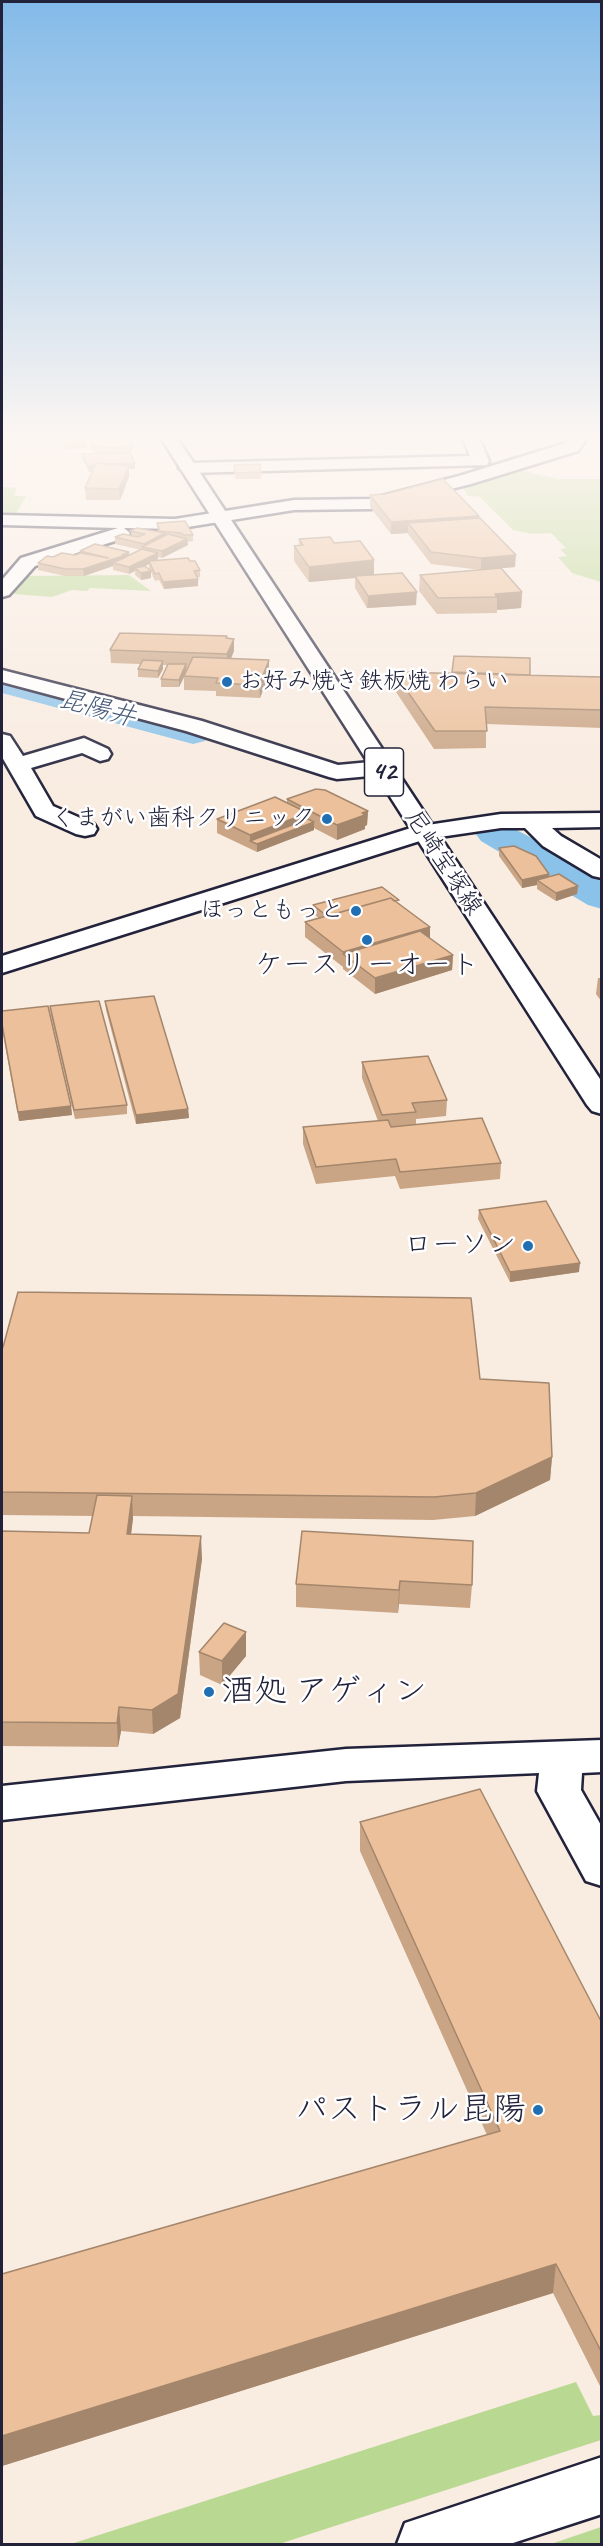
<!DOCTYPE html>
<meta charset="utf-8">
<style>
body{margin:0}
#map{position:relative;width:603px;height:2546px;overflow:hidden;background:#f9ece1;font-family:Caveat,sans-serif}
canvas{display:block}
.frame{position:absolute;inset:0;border:3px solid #22223b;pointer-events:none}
</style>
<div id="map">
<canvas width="603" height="2546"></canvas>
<div class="frame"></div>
</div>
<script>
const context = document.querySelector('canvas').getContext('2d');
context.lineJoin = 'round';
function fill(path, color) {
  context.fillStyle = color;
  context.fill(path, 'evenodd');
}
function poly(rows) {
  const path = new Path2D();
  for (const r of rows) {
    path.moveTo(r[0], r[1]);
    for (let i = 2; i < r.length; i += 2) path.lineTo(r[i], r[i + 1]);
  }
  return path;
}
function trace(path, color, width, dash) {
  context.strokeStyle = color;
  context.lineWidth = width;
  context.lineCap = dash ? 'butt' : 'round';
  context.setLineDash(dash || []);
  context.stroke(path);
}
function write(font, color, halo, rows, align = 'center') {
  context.font = font + ' Caveat,"Klee One",sans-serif';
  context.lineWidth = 5;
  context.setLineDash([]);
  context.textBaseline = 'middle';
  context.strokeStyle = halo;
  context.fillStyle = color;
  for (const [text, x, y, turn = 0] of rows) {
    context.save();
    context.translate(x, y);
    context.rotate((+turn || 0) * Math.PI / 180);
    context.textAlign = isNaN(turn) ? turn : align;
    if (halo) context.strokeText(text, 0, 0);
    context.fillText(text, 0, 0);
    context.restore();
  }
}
const green = poly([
 [516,469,558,479,601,479,601,582,572,573,558,557,567,556,560,549,566,548,551,533,532,534,513,530,480,497,468,496,463,488,466,482],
 [2,487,17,488,14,496,26,496,16,514,2,514],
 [129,575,151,591,90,588,87,591,72,590,52,597,13,594,26,576],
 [576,2382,593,2416,601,2415,601,2440,279,2544,71,2544],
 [601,2527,601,2544,551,2544]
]);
const canal = poly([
 [2,673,205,727,210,734,205,741,193,744,2,693,2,673],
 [494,822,507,825,549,847,602,880,602,909,588,905,481,841,475,833,481,825,494,822]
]);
const minor = poly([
 [463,438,479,438,489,461,487,465,188,473,179,468,188,463,470,456,463,438],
 [570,438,587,438,578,451,471,484,371,509,294,510,175,529,124,528,130,533,128,537,35,566,9,595,2,597,2,580,21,558,118,528,2,525,2,515,175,519,294,500,371,499,459,476,566,443,570,438],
 [2,670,202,721,338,765,381,761,389,763,393,768,389,773,381,775,337,779,329,777,186,731,2,682,2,670],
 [2,734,10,736,23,756,84,738,108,749,111,754,108,759,100,761,82,753,31,768,53,806,94,824,97,829,94,834,85,836,76,834,36,816,2,757,2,734],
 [602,813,602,827,552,828,561,836,602,860,602,878,593,876,543,846,525,828,501,828,426,839,2,973,2,956,414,827,501,814,602,813],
 [602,1740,602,1772,582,1773,581,1790,602,1827,602,1886,586,1881,537,1791,539,1773,346,1781,2,1820,2,1786,346,1749,602,1740],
 [602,2457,602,2514,510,2544,397,2544,405,2523,602,2457]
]);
const primary = poly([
 [161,438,177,438,602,1082,602,1114,592,1111,587,1105,161,438]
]);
const wall = poly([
 [61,438,85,438,87,448,66,449],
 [90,438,130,438,129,440,133,440,134,446,130,454,135,463,135,469,129,469,129,477,120,500,86,500,85,488,92,472,89,472,83,460,82,454,104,453,94,453,93,450,91,450],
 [234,465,261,472,261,479,235,479],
 [370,495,479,518,515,567,481,570,431,564,408,534,408,533,391,534,370,507],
 [157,523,193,535,193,541,187,542,188,545,162,558,158,557,158,559,155,561,190,561,200,570,200,577,197,577,198,586,164,589,159,580,155,581,151,572,151,578,141,580,135,575,135,571,129,574,113,570,113,566,84,576,65,576,38,570,38,563,53,557,75,555,80,553,80,551,129,556,141,550,115,544,115,537,131,535,131,531,158,532],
 [149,564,149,568,150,571,143,567],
 [299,539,334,543,374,575,416,605,367,608,355,588,355,578,309,582,294,561,294,546,299,545],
 [420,575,522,592,521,608,497,610,497,613,437,614,419,591],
 [227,636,227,638,234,639,234,651,231,659,269,660,269,674,260,698,216,696,216,691,184,690,184,678,179,687,161,687,161,679,167,665,163,665,163,669,158,678,138,677,138,669,140,664,111,663,110,650],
 [454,656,530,675,602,677,602,728,486,724,486,748,434,749,394,689,394,672,452,674],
 [287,799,368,811,367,825,365,826,365,829,337,840,314,828,314,830,257,852,217,833,217,819,287,803],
 [499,848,549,877,578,886,577,894,556,901,537,889,537,885,522,888,499,856],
 [313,905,399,905,430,938,453,955,452,970,375,994,343,969,343,967,305,937,305,922,319,918,313,914],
 [598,978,602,978,602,1002,596,994],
 [105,1001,188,1109,189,1118,136,1124,106,1010],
 [50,1006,127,1105,127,1114,75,1119,51,1015],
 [2,1011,71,1106,72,1115,19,1121,2,1029],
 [362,1062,447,1100,446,1116,416,1119,416,1124,501,1163,500,1179,400,1189,395,1176,316,1184,303,1144,303,1127,378,1121,362,1078],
 [479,1210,579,1272,510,1282,478,1219],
 [2,1347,480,1379,552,1457,550,1480,475,1516,433,1520,133,1516,131,1534,202,1559,180,1718,153,1734,121,1731,118,1747,2,1746,2,1531,89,1533,93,1516,2,1515],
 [302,1531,472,1585,470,1608,399,1604,398,1613,296,1607,296,1584],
 [246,1632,246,1656,222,1685,200,1675,199,1652],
 [360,1822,602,2023,602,2390,553,2293,2,2466,2,2274,487,2135,360,1851]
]);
const shadedWall = poly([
 [133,440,134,446,130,454,130,448],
 [87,441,87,448,66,449,66,443],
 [135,463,135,469,129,469,129,477,120,500,119,489,127,469,89,472,88,466],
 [479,516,478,528,408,523,408,533,391,534,391,522],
 [165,533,165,540,144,547,144,544],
 [187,539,188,545,162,558,162,551],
 [129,552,129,558,113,563,113,566,84,576,83,569],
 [158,553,158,559,150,563,149,561,149,564,137,570,135,568,135,571,129,574,129,567],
 [516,555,515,567,481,570,481,558],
 [374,560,374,575,355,576,355,578,309,582,309,567],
 [151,571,151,578,141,580,141,573],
 [198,579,198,586,164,589,163,582],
 [417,592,416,605,367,608,368,596],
 [522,592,521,608,497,610,497,597,495,594],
 [234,639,234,651,227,667,227,654],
 [269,660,269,674,260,698,259,685],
 [163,661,163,669,158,678,158,671],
 [186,664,186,672,179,687,179,680],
 [368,811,367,825,365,826,365,829,337,840,337,825],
 [308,813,308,824,314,822,314,830,257,852,257,844,250,841,250,849,250,835],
 [549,874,549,882,537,880,537,885,522,888,522,880],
 [578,886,577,894,556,901,556,893],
 [430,927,430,942,343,954,343,952],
 [453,955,452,970,375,994,375,978],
 [71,1106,72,1115,19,1121,18,1112],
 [188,1109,189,1118,136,1124,136,1115],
 [580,1263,579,1272,510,1282,510,1272],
 [552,1457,550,1480,475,1516,476,1493],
 [132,1496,133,1519,128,1557,127,1534],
 [201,1536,202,1559,180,1718,153,1734,152,1710],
 [400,1581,399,1604,398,1613,399,1590],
 [246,1632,246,1656,222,1685,222,1661],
 [119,1707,121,1731,118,1747,117,1723],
 [556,2264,553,2293,2,2466,2,2436]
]);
const building = poly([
 [64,438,85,438,87,441,66,443,64,438],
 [90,438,127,438,127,440,133,440,130,448,93,447,95,444,90,444,93,438,90,438],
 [130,453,135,463,108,464,96,463,95,465,88,466,82,454,130,453],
 [96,463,129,466,119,489,85,488,96,463],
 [260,464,261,472,235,473,234,465,260,464],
 [443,479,479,516,391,522,370,495,386,494,443,479],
 [480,518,516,555,481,558,431,552,408,523,480,518],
 [185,521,193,535,183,535,182,533,160,531,157,523,185,521],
 [137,528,165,533,144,544,115,537,123,534,138,537,145,534,130,531,137,528],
 [168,534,187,539,162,551,142,547,168,534],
 [330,537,334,543,360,541,374,560,309,567,294,546,303,545,299,539,330,537],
 [95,544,129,552,122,555,126,555,83,569,65,569,38,563,47,556,53,557,62,553,75,555,81,553,108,558,80,551,95,544],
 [142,549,158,553,129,567,113,563,142,549],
 [188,558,190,561,195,561,200,570,194,571,198,579,163,582,159,573,155,574,149,561,188,558],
 [145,566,151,571,141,573,135,568,145,566],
 [501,568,522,592,495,594,497,597,438,598,420,575,501,568],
 [402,573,417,592,368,596,355,576,402,573],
 [120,633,227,636,226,638,234,639,227,654,110,650,120,633],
 [454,656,530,658,530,675,452,672,454,656],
 [193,657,269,660,259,685,216,683,218,678,184,676,193,657],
 [143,660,163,661,158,671,138,669,143,660],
 [168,664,186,664,179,680,161,679,168,664],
 [394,672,602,677,602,710,485,707,487,731,435,731,394,672],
 [316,789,325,790,368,811,362,813,365,815,337,825,287,799,316,789],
 [275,797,308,813,250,835,217,819,275,797],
 [308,819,314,822,257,844,250,841,308,819],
 [514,846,536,856,549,874,522,880,499,848,514,846],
 [559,874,578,886,556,893,537,880,559,874],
 [382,887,399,900,394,901,391,898,327,916,313,905,382,887],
 [391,898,430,927,343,952,305,922,391,898],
 [420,931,453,955,375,978,343,954,420,931],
 [154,996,188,1109,136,1115,105,1001,154,996],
 [99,1001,127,1105,74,1110,50,1006,99,1001],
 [48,1006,71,1106,18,1112,2,1024,2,1011,48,1006],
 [428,1056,447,1100,412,1103,416,1112,382,1115,362,1062,428,1056],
 [482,1118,501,1163,400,1172,396,1159,316,1167,303,1127,388,1120,391,1127,482,1118],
 [546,1201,580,1263,510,1272,479,1210,546,1201],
 [18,1292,471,1298,480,1379,549,1383,552,1457,476,1493,434,1497,2,1492,2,1347,3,1347,18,1292],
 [97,1495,132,1496,127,1534,201,1536,178,1694,152,1710,119,1707,117,1723,2,1722,2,1531,89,1533,97,1495],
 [302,1531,473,1541,472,1585,400,1581,399,1590,296,1584,302,1531],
 [224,1623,246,1632,222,1661,199,1652,224,1623],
 [480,1789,602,2023,602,2353,556,2264,2,2436,2,2274,500,2131,360,1822,480,1789]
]);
const markers = [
 [227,682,6,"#1f6fb2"],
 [327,819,6,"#1f6fb2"],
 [356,911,6,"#1f6fb2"],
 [367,940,6,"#1f6fb2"],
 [528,1246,6,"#1f6fb2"],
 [209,1692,6,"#1f6fb2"],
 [538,2110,6,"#1f6fb2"]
];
const farPoinames = [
 ["お好み焼き鉄板焼 わらい",239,682,"left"],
 ["くまがい歯科クリニック",315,819],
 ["ほっともっと",344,911]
];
const farStreetnames = [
 ["尼崎宝塚線",443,863,57]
];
const farWaternames = [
 ["昆陽井",97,709,15]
];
const shields = [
 [384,772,39]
];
const shieldNames = [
 ["42",384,772]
];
const poiNames = [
 ["ケースリーオート",367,966],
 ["ローソン",516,1246,"right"]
];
const nearPoinames = [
 ["酒処 アゲィン",221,1692],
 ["パストラル昆陽",526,2110,"right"]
];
fill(green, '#b9d891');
fill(canal, '#8bc2e9');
trace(minor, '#22223b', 5);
trace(primary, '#22223b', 5);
fill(minor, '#fff');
fill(primary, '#fff');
fill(wall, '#caa585');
fill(shadedWall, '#a4866c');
fill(building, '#ebc09b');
trace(building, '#a4866c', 1.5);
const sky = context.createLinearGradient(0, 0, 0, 794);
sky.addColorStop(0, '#83bae8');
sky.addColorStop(0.55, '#fcf6f2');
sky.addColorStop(1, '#fcf6f200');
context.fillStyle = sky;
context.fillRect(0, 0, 603, 794);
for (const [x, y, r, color] of markers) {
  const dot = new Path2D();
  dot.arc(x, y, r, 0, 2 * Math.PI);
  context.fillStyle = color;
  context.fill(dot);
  trace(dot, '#fff', 2);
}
write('24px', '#22223b', '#fff', farPoinames, 'right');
write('24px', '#22223b', '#fff', farStreetnames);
write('italic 26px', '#475a78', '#fff', farWaternames);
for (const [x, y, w] of shields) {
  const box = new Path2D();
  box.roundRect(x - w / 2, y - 24, w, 48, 4.5);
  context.fillStyle = '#fff';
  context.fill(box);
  trace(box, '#22223b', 1.5);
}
write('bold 27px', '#22223b', null, shieldNames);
write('28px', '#22223b', '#fff', poiNames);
write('33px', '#22223b', '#fff', nearPoinames, 'left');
</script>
